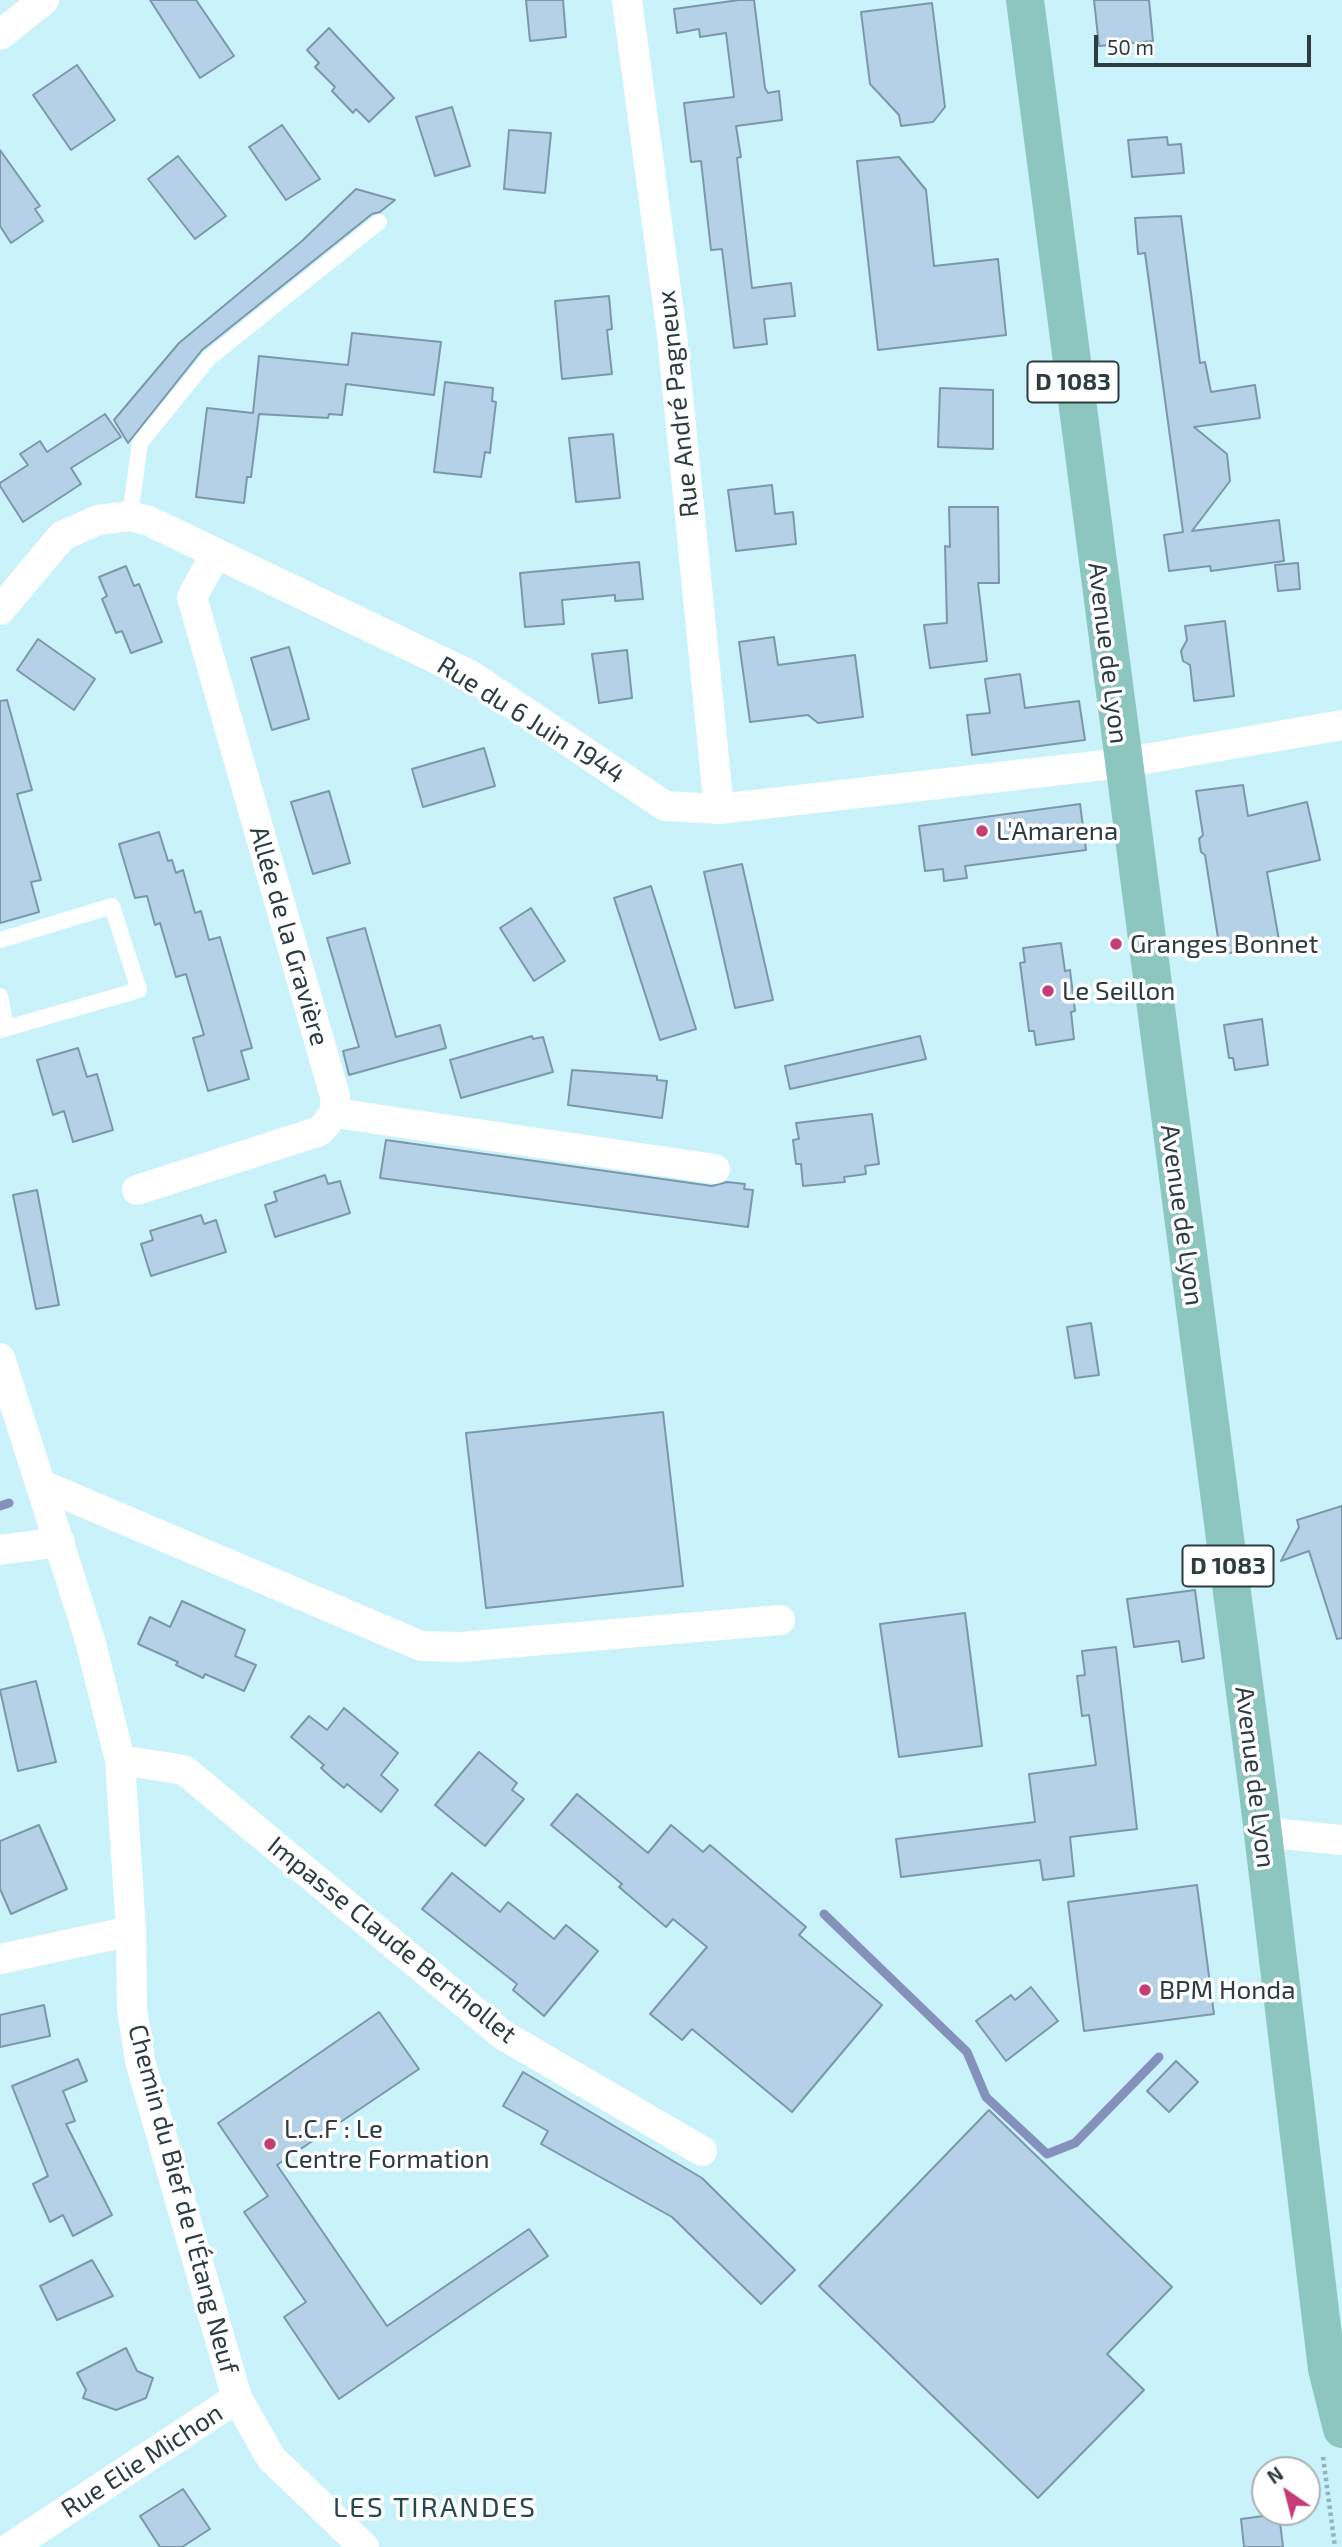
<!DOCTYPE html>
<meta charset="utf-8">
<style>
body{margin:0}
#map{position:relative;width:1342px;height:2547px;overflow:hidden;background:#c9f2fb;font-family:"Exo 2",sans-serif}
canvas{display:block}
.north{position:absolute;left:1251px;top:2456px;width:70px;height:70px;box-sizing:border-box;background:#fff;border:2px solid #abb1b3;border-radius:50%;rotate:325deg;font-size:19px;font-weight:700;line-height:28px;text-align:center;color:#2c3c40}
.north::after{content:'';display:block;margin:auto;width:24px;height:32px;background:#c53c77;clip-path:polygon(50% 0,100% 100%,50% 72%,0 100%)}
.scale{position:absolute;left:1094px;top:35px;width:217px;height:32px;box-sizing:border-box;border:4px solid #2c3c40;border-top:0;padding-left:9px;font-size:21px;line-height:24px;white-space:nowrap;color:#2c3c40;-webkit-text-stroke:5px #fff;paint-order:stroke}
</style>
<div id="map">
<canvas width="1342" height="2547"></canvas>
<div class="north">N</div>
<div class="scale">50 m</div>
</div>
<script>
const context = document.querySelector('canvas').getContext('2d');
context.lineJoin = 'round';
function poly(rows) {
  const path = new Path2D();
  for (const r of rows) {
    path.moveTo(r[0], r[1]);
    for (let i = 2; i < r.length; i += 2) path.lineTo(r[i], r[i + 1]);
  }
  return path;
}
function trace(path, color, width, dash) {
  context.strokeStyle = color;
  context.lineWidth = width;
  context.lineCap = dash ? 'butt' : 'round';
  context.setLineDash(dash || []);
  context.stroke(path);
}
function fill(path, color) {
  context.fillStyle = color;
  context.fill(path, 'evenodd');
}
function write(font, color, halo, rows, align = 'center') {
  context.font = font + ' "Exo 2",sans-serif';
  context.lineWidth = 7;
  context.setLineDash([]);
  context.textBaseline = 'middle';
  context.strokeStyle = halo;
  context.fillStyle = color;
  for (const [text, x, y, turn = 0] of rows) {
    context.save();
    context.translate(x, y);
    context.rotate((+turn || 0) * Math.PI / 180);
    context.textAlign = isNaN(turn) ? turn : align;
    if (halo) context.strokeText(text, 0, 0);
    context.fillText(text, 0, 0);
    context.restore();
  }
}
const stream = poly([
 [0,1506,9,1503],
 [824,1914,967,2052,986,2097,1047,2154,1075,2143,1159,2057]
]);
const building = poly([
 [150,0,196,0,234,56,200,78,150,0],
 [526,0,563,0,566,37,530,41,526,0],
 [739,0,754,0,765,88,768,93,779,91,782,120,736,126,741,157,737,158,752,288,791,283,795,316,764,319,767,344,734,348,722,249,711,250,701,161,691,162,684,103,734,97,726,33,700,37,699,29,677,33,674,9,739,0],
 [1094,0,1149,0,1153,41,1099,46,1094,0],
 [932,3,945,107,933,122,901,126,899,115,870,84,861,12,932,3],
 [329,28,394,98,369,122,356,109,353,113,332,91,335,87,315,67,319,63,307,50,329,28],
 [77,65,115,120,71,150,33,95,77,65],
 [452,107,470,166,435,176,416,117,452,107],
 [282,125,320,179,286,200,249,147,282,125],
 [509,130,551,133,545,193,504,189,509,130],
 [1167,137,1168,145,1181,144,1184,173,1132,177,1128,140,1167,137],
 [0,150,40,206,35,209,43,221,11,243,0,226,0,150],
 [178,156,226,216,195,239,148,179,178,156],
 [899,157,926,190,934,266,998,259,1006,335,878,350,857,161,899,157],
 [356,189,395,200,380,212,372,214,202,350,128,443,114,420,179,343,302,241,356,189],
 [1181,216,1200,363,1205,362,1211,392,1255,385,1260,418,1194,427,1227,454,1230,481,1192,531,1279,520,1284,561,1211,571,1210,566,1169,571,1164,535,1183,532,1145,253,1138,254,1135,218,1181,216],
 [609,296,612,329,607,330,612,374,562,379,555,301,609,296],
 [352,333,441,342,434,395,346,384,342,415,329,414,328,418,259,414,251,477,247,477,244,503,196,497,207,408,253,413,259,356,348,365,352,333],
 [445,382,493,388,492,401,496,402,490,453,485,452,481,477,434,472,445,382],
 [940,388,993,390,993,449,938,447,940,388],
 [105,414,121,437,71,468,81,484,23,522,0,486,0,483,28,465,20,454,40,441,47,452,105,414],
 [613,434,620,498,576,502,569,438,613,434],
 [772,485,775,514,793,512,796,544,736,551,728,490,772,485],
 [949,507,998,507,999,583,978,583,987,661,930,668,924,625,947,623,945,546,950,547,949,507],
 [639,562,643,599,615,601,615,595,562,600,564,624,525,627,520,573,639,562],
 [1298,563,1300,589,1278,591,1275,565,1298,563],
 [126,566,134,586,139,584,162,642,131,653,122,631,116,633,102,599,107,596,99,577,126,566],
 [1225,621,1234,696,1194,701,1190,665,1183,661,1181,651,1187,640,1185,626,1225,621],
 [774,637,778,665,855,655,863,717,818,723,808,715,750,722,739,642,774,637],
 [38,639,95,679,74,710,17,670,38,639],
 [289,647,309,719,272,730,251,658,289,647],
 [627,650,632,698,599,703,592,654,627,650],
 [1020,674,1025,708,1079,701,1085,740,972,755,967,715,990,713,985,679,1020,674],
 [7,700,32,790,17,794,41,880,31,882,39,912,0,923,0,701,7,700],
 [484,748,495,786,423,807,412,769,484,748],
 [1243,785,1248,816,1307,802,1320,860,1267,872,1280,946,1229,953,1228,943,1219,944,1205,855,1201,852,1199,839,1203,835,1196,791,1243,785],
 [329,791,350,863,313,874,291,802,329,791],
 [1080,804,1086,850,965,866,967,878,944,881,943,869,925,871,919,826,1080,804],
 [159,832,168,861,172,860,176,873,183,870,195,913,201,911,209,940,220,937,252,1048,241,1051,249,1079,208,1091,193,1038,204,1035,186,974,176,977,160,923,155,925,147,896,135,898,119,844,159,832],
 [742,864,773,1000,735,1008,704,872,742,864],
 [651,886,696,1029,660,1040,614,898,651,886],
 [531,908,565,961,534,981,500,928,531,908],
 [365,928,396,1037,440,1025,446,1048,349,1075,343,1051,359,1047,327,938,365,928],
 [1061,943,1065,971,1070,970,1075,1011,1071,1012,1074,1039,1036,1045,1034,1031,1029,1031,1020,963,1025,962,1023,948,1061,943],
 [1262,1019,1268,1065,1235,1070,1233,1058,1229,1058,1224,1025,1262,1019],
 [532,1036,533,1039,543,1037,553,1072,461,1098,450,1060,532,1036],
 [920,1036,926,1059,790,1089,785,1066,920,1036],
 [78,1048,87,1077,97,1074,113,1130,73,1142,64,1111,53,1115,37,1060,78,1048],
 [572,1070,657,1076,657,1080,667,1081,662,1118,568,1105,572,1070],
 [872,1114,879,1164,865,1166,866,1174,844,1177,845,1182,803,1186,801,1164,796,1164,793,1140,799,1139,796,1123,872,1114],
 [386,1140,712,1186,727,1182,745,1184,744,1189,753,1190,748,1227,380,1178,386,1140],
 [325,1175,328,1184,340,1181,350,1213,275,1237,265,1205,277,1201,274,1192,325,1175],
 [37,1190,59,1305,36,1309,13,1195,37,1190],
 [201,1215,204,1224,216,1220,226,1252,151,1276,141,1244,153,1240,150,1231,201,1215],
 [1091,1323,1099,1375,1075,1378,1067,1327,1091,1323],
 [663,1412,683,1586,486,1608,466,1433,663,1412],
 [1342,1506,1342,1638,1337,1639,1309,1551,1281,1561,1299,1527,1297,1520,1342,1506],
 [1195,1590,1204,1658,1182,1662,1179,1641,1134,1647,1127,1599,1195,1590],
 [182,1601,245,1630,235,1656,256,1665,244,1691,205,1674,203,1678,176,1665,178,1662,138,1644,150,1617,170,1627,182,1601],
 [965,1613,982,1746,899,1757,880,1624,965,1613],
 [1116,1647,1137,1829,1070,1837,1074,1876,1043,1880,1040,1860,901,1877,896,1839,1035,1822,1029,1774,1096,1765,1089,1715,1082,1716,1077,1676,1085,1675,1082,1651,1116,1647],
 [36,1681,56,1762,18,1771,0,1690,36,1681],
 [344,1708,398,1753,381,1775,398,1790,381,1812,347,1784,344,1788,332,1778,321,1768,324,1765,291,1737,309,1716,327,1730,344,1708],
 [479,1752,517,1783,512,1790,524,1799,485,1846,435,1805,479,1752],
 [577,1794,648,1853,671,1825,703,1852,710,1845,806,1927,799,1935,882,2005,792,2112,692,2029,682,2040,650,2014,707,1947,673,1919,666,1927,619,1887,622,1884,551,1825,577,1794],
 [39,1825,67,1889,11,1914,0,1889,0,1841,39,1825],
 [452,1873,500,1912,508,1902,554,1939,566,1925,598,1951,544,2016,513,1990,517,1984,422,1909,452,1873],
 [1197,1885,1214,2014,1084,2031,1068,1902,1197,1885],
 [1031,1987,1058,2021,1006,2061,976,2021,1011,1995,1015,2000,1031,1987],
 [44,2005,50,2036,0,2047,0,2015,44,2005],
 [379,2012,419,2069,277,2165,387,2326,529,2229,548,2256,339,2399,284,2317,306,2302,244,2212,268,2196,218,2123,379,2012],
 [78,2059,87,2081,63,2091,75,2121,66,2124,112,2215,73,2236,63,2215,50,2222,33,2184,48,2176,12,2086,78,2059],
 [1176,2061,1198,2082,1169,2112,1147,2091,1176,2061],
 [523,2072,702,2178,795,2270,761,2304,672,2217,541,2144,548,2131,503,2106,523,2072],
 [989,2110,1172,2287,1107,2354,1144,2390,1038,2498,819,2286,989,2110],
 [92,2260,113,2296,57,2320,40,2286,92,2260],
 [126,2348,137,2371,153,2378,146,2398,116,2410,83,2398,86,2390,77,2373,126,2348],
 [183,2489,210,2529,182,2547,160,2547,140,2516,183,2489],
 [1279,2514,1283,2547,1244,2547,1241,2519,1279,2514]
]);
const path = poly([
 [1323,2457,1335,2547]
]);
const lane = poly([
 [130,516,140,443,209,358,379,222],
 [0,940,112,906,139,990,0,1030],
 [0,996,6,1027]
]);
const street = poly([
 [627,0,672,335,719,809],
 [0,35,44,0],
 [0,610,62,536,98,520,130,516,149,521,470,675,665,806,719,809,1122,763,1342,725],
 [335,1113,715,1169],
 [137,1190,320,1131,335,1113,335,1096,192,597,215,555],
 [0,1358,90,1640,120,1760,131,1931,132,2009,140,2061,237,2398,271,2458,364,2547],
 [40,1484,421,1646,461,1647,780,1620],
 [0,1550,60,1542],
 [120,1760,184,1770,503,2035,702,2151],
 [1263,1832,1342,1840],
 [0,1959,131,1931],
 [11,2547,237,2398]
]);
const primary = poly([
 [1025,0,1258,1792,1327,2369,1342,2429]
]);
const markers = [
 [982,831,7,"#c53c77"],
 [1116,944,7,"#c53c77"],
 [1048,991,7,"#c53c77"],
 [1145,1990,7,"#c53c77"],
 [270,2144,7,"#c53c77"]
];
const shields = [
 [1073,382,91],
 [1228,1566,91]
];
const shieldNames = [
 ["D 1083",1073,382],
 ["D 1083",1228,1566]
];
const streetNames = [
 ["Rue André Pagneux",678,404,-96],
 ["Avenue de Lyon",1108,653,83],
 ["Rue du 6 Juin 1944",531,720,32],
 ["Allée de la Gravière",289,936,74],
 ["Avenue de Lyon",1182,1215,82],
 ["Avenue de Lyon",1255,1777,83],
 ["Impasse Claude Berthollet",392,1940,39],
 ["Chemin du Bief de l'Étang Neuf",183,2199,75],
 ["Rue Elie Michon",142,2461,-33]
];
const poiNames = [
 ["L'Amarena",996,831],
 ["Granges Bonnet",1130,944],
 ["Le Seillon",1062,991],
 ["BPM Honda",1159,1990],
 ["L.C.F : Le",284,2129],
 ["Centre Formation",284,2159]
];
const neighbourhoodNames = [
 ["LES TIRANDES",435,2508]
];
trace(stream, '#8491bb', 9);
fill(building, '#b4d1e7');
trace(building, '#7c97ac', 2);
trace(path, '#93b3ba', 4.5, [3.5, 3.5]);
trace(lane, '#fff', 16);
trace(street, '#fff', 30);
trace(primary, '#8cc6bf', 38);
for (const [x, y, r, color] of markers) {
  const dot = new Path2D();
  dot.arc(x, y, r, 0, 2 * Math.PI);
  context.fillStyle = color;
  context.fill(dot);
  trace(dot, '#fff', 2.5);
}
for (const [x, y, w] of shields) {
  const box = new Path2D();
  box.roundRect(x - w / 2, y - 20.5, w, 41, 5);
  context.fillStyle = '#fff';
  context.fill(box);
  trace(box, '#2c3c40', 2);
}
write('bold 24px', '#2c3c40', null, shieldNames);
write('26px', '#2c3c40', '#fff', streetNames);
write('26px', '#2c3c40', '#fff', poiNames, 'left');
context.letterSpacing = '2px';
write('28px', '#254951', '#fff', neighbourhoodNames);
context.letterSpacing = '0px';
</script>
